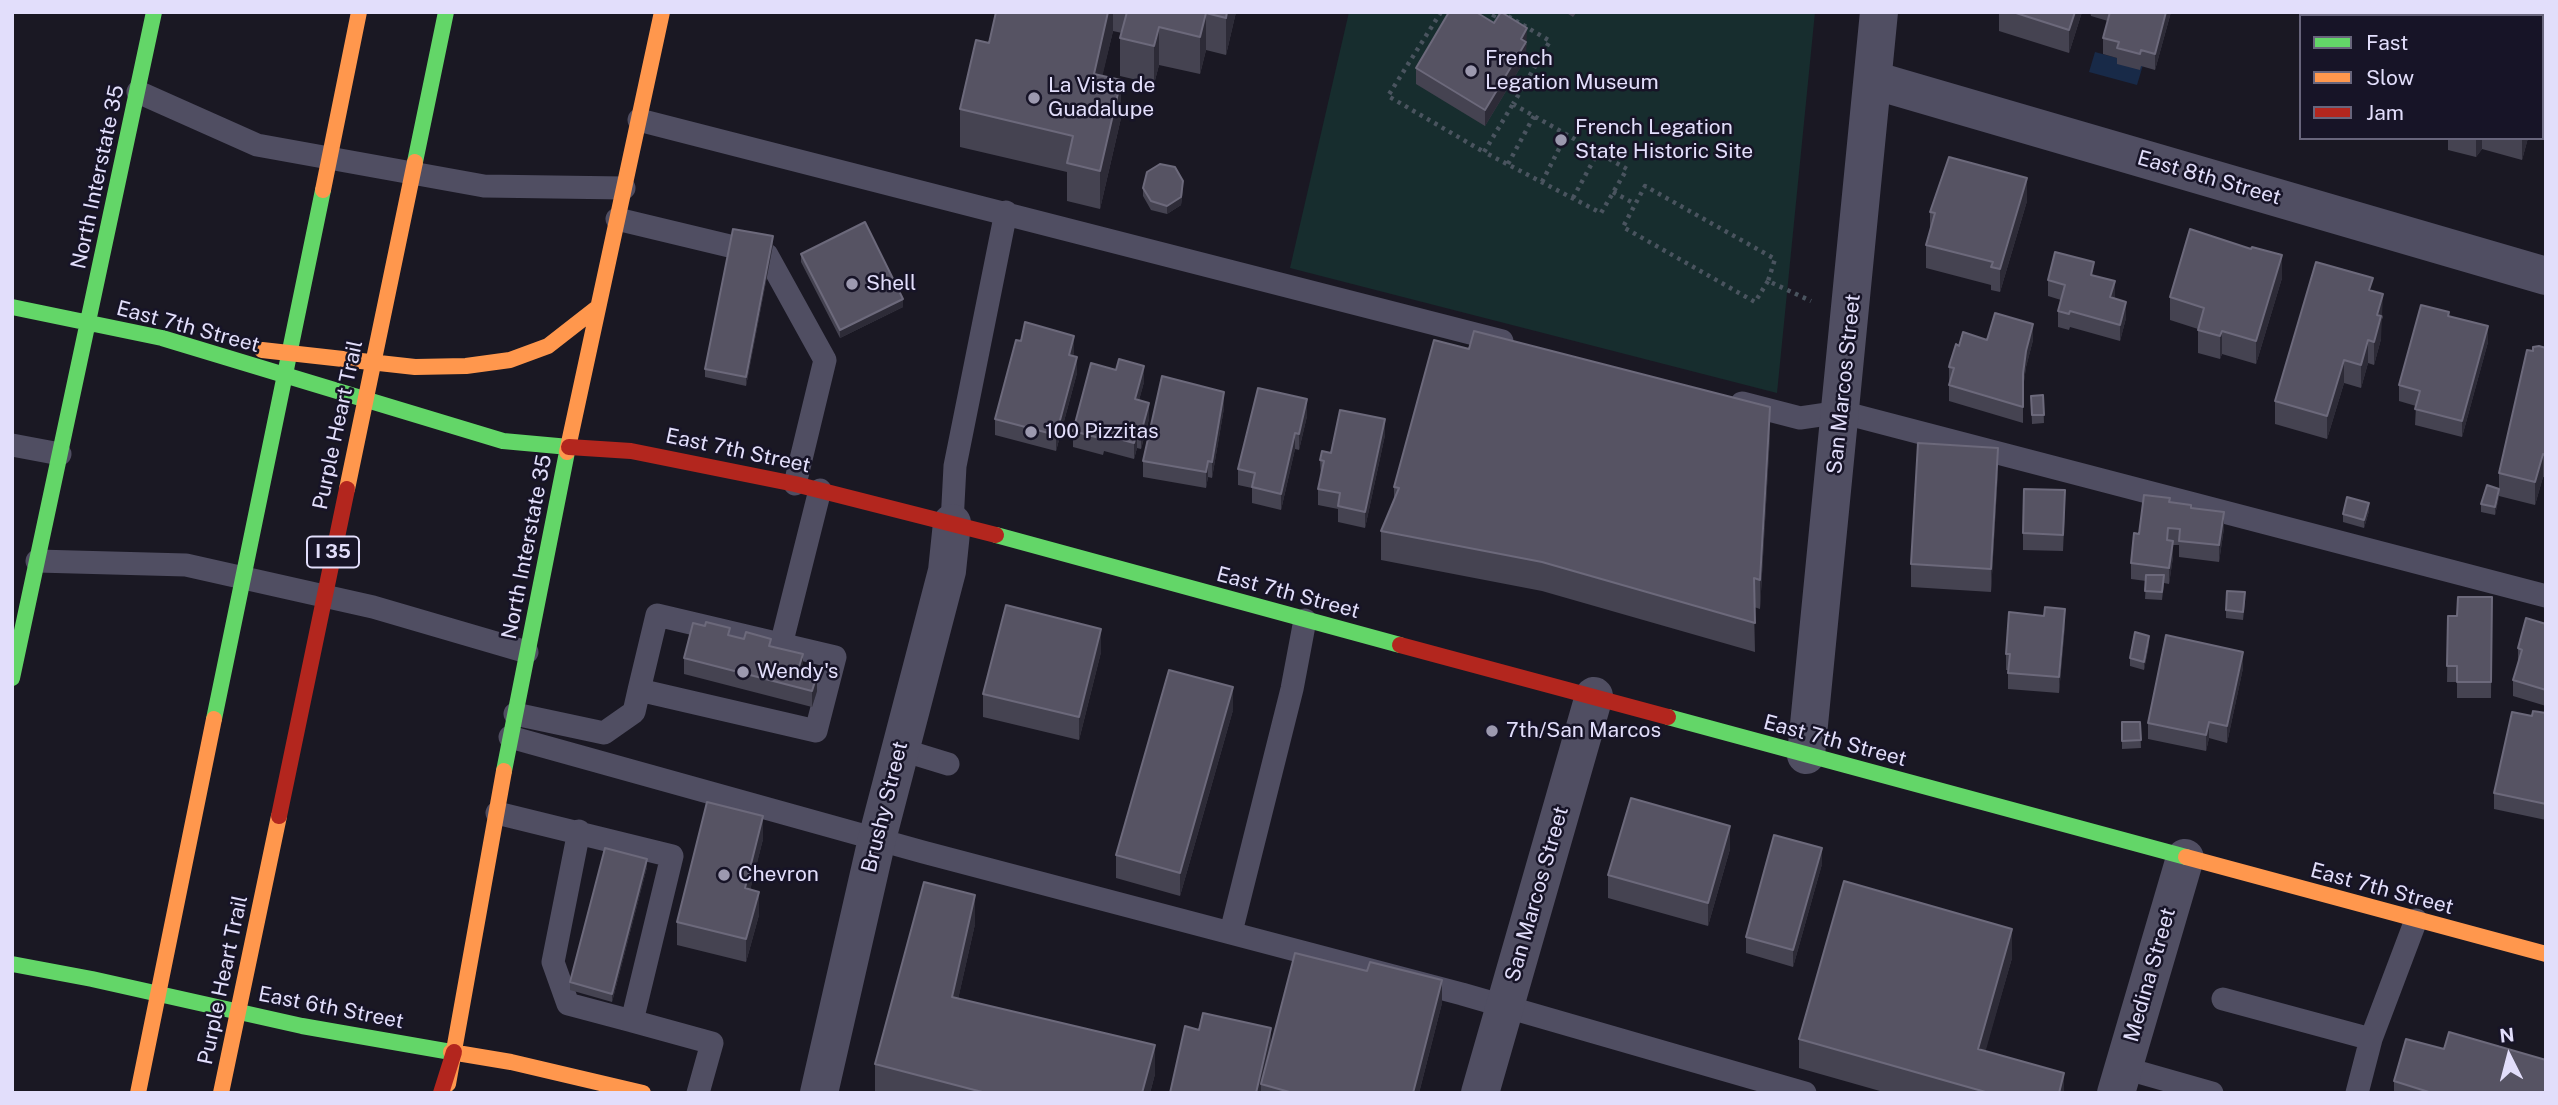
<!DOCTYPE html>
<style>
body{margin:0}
#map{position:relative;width:2558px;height:1105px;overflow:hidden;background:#1a1823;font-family:"Public Sans",sans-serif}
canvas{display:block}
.frame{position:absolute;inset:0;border:14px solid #e2defb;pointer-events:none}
.legend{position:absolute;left:2299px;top:14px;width:245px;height:126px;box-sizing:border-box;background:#171427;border:2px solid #68657c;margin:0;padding:9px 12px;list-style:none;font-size:21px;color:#e2defb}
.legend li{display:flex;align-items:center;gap:14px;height:35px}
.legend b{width:35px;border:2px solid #68657c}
.north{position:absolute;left:2474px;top:1021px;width:70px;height:70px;-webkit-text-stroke:5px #171427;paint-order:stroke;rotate:354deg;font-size:19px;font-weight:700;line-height:28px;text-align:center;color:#e2defb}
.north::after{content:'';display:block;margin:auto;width:24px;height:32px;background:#e2defb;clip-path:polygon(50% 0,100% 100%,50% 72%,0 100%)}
</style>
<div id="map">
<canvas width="2558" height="1105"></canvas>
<div class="frame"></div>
<ul class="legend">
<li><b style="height:9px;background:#63d668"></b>Fast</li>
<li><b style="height:9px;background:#ff974d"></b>Slow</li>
<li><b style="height:9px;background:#b3261e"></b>Jam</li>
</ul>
<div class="north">N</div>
</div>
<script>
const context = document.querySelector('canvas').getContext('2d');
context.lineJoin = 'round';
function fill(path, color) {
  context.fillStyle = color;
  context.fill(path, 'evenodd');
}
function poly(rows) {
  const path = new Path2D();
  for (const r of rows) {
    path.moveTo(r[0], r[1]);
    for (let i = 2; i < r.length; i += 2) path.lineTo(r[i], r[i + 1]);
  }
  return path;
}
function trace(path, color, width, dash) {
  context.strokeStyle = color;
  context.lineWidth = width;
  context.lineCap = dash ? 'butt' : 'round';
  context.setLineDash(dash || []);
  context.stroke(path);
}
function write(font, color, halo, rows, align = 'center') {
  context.font = font + ' "Public Sans",sans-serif';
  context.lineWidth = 5;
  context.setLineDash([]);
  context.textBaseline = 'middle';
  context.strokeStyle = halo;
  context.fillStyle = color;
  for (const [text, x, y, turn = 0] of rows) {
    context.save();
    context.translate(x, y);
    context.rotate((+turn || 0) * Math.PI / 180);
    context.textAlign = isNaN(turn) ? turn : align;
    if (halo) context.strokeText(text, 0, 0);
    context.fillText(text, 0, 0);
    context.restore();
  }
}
const green = poly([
 [1349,12,1815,12,1777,393,1290,268]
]);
const water = poly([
 [2095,52,2143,65,2137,85,2089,72]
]);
const path = poly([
 [1441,12,1388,96,1484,152],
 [1501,12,1550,41,1513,104],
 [1489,25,1496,12],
 [1513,104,1627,169,1601,213,1484,152,1513,104],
 [1508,164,1534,116],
 [1542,182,1566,135],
 [1613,192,1635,204],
 [1573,198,1598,152],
 [1768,281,1755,302,1623,227,1645,186,1775,259,1768,281,1811,301]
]);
const lane = poly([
 [138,92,257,145,484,186,624,188],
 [639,120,1502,341],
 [617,219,767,255,825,360,795,484],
 [1742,403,1800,418,1841,412,2546,596],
 [12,445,60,454],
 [952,523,955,466,1006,212],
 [37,561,186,565,373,607,527,652],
 [657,615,835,657,816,731,639,690,657,615],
 [781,645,820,490],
 [515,714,604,733,634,712,639,690],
 [510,737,923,852,1462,994,1805,1093],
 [899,749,948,764],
 [497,813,672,856,632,1021,712,1043,698,1093],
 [579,831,553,962,568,1004,632,1021],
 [1231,932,1292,689,1305,620],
 [2223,999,2371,1039],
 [2124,1068,2212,1093],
 [2357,1093,2371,1039,2416,920]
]);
const street = poly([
 [1873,80,2546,276],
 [1806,755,1879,12],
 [819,1093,877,839,947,571,952,523],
 [1480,1093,1594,696],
 [2116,1093,2185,858]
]);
const fast = poly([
 [415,162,446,12],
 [12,307,162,338,503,441,569,447],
 [996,535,1400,645],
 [12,678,154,12],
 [1668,717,2186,857],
 [214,719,323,190],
 [504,771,567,452],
 [12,964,92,979,302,1026,451,1052]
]);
const slow = poly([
 [323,190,359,12],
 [262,350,415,367,466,366,510,360,548,346,598,307],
 [567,452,662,12],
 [347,489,415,162],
 [2186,857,2546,954],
 [451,1052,511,1062,643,1093],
 [448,1084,504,771],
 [138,1093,214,719],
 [221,1093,279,816]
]);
const jam = poly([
 [569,447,631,451,795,484,996,535],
 [1400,645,1668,717],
 [279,816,347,489],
 [441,1093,454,1052]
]);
const wall = poly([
 [996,12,1236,12,1226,55,1206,50,1200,74,1159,65,1154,84,1120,76,1120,38,1122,33,1113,31,1102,76,1121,118,1100,209,1067,201,1067,172,960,147,960,109,989,43],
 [1565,12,1577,12,1573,17],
 [1999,12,2082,12,2069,53,1999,31],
 [2090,12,2171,12,2155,70,2141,66,2140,70,2117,64,2117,58,2103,54,2103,38,2108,21,2091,16],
 [1527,44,1526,46,1526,58,1485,126,1416,84,1416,68],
 [2448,138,2528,138,2522,160,2482,149,2476,157,2448,150],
 [1143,188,1183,189,1181,205,1167,214,1151,210,1143,196],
 [2027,201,2000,292,1991,290,1991,285,1926,268,1926,245,1930,229,1930,212],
 [773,245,746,386,705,377,705,369],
 [801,254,903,307,840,338,801,262],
 [2094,275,2114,298,2126,318,2120,341,2070,327,2069,330,2058,327,2058,311,2061,300,2048,296,2048,280],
 [2282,278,2256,364,2222,354,2220,359,2198,353,2198,329,2170,320,2170,297],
 [2373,291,2383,317,2381,322,2381,339,2374,365,2368,363,2361,388,2344,383,2327,439,2275,424,2275,401],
 [2449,316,2488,342,2462,437,2415,425,2416,406,2399,401,2399,385],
 [1987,340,2033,340,2026,367,2023,388,2023,423,1949,401,1949,367,1959,346],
 [2546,348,2546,478,2543,477,2535,505,2499,496,2495,515,2481,512,2481,504,2499,488,2499,473,2533,351],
 [1074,352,1073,356,1077,373,1056,451,995,435,995,419],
 [1144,382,1139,400,1149,419,1141,449,1137,448,1134,459,1104,451,1103,455,1073,447,1073,431],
 [2043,395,2044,423,2032,424,2031,396],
 [1224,408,1212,478,1208,477,1206,488,1143,477,1143,461],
 [1307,416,1299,450,1295,449,1281,510,1252,503,1252,488,1238,485,1238,469],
 [1385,435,1365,528,1338,522,1338,509,1318,505,1318,489,1321,476,1320,460,1331,453],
 [1770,435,1760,609,1754,607,1755,652,1542,591,1381,560,1381,531,1394,500,1394,487],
 [1998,471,1991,592,1911,587,1911,564],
 [2170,502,2191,508,2224,528,2219,562,2179,557,2179,545,2173,545,2173,557,2169,584,2164,583,2162,600,2145,599,2146,581,2131,579,2131,563,2139,534],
 [2065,507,2063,551,2023,550,2023,533],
 [2369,511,2364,528,2343,522,2343,514],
 [2492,597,2491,698,2457,698,2457,682,2447,682,2448,616,2457,616],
 [2245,601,2243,620,2226,618,2226,610],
 [2546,624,2546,706,2513,696,2513,680,2518,664,2518,648],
 [2065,625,2059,693,2008,689,2008,670,2006,670,2006,654],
 [730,635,771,646,802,671,817,691,812,707,684,674,684,658],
 [2149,644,2144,670,2130,666,2130,658],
 [1101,652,1079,740,983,717,983,694],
 [2243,668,2227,743,2209,738,2206,751,2148,739,2148,723],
 [1233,710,1180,896,1116,878,1116,855],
 [2546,713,2546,820,2494,809,2494,793,2532,716],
 [2122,722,2140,722,2141,748,2122,749],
 [763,839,750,890,759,915,746,962,677,945,677,922],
 [1730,849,1708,926,1608,898,1608,875],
 [1822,864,1793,967,1746,953,1746,937],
 [647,867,612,1002,570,990,570,982],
 [975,924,958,999,1155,1074,1150,1093,875,1093,875,1064],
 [2012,958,1985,1051,2064,1093,1887,1093,1799,1068,1799,1039],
 [1442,1003,1419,1093,1170,1093,1271,1046],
 [2444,1049,2546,1093,2394,1093,2394,1081]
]);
const shadedWall = poly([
 [1108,12,1113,12,1113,31,1094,112,1094,74],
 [1227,12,1236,12,1226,55,1226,18],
 [2075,12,2082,12,2069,53,2069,30],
 [2166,12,2171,12,2155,70,2155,54],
 [1206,13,1206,50,1200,74,1200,37],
 [1159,27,1159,65,1154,84,1154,46],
 [1527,28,1526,58,1485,126,1485,110],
 [2546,52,2546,75,2542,88,2542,65],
 [1121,80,1121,118,1100,209,1100,171],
 [2476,138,2482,138,2482,149,2476,157],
 [2522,138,2528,138,2522,160],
 [2027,178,2027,201,2000,292,2000,269],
 [1183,181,1183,189,1181,205,1167,214,1167,206],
 [773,236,773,245,746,386,746,377],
 [2282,255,2282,278,2256,364,2256,341],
 [2115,281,2115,297,2110,313,2110,297],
 [2383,294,2381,339,2374,365,2374,342,2377,315],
 [903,299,903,307,840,338,840,330],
 [2126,302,2126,318,2120,341,2120,325],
 [2033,324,2033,340,2026,367,2023,390,2023,374,2026,351],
 [2488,326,2488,342,2462,437,2462,421],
 [2222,331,2222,354,2220,359,2220,336],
 [1074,336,1074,352,1069,371,1069,355],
 [2368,340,2368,363,2361,388,2361,365],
 [1077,357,1077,373,1056,451,1056,435],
 [2344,360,2344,383,2327,439,2327,416],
 [1144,366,1144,382,1135,415,1135,399],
 [1224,392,1224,408,1212,478,1212,462],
 [1307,399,1307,416,1299,450,1299,434],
 [1149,403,1149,419,1141,449,1141,433],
 [1770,407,1770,435,1760,609,1760,580],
 [1385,419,1385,435,1365,528,1365,512],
 [1137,432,1137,448,1134,459,1134,443],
 [1295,433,1295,449,1281,510,1281,494],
 [1998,448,1998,471,1991,592,1991,569],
 [2543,454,2543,477,2535,505,2535,482],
 [1208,461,1208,477,1206,488,1206,472],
 [2499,489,2499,497,2495,515,2495,507],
 [2369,503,2369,511,2364,528,2364,520],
 [2224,512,2224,528,2219,562,2219,545],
 [2173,541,2173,557,2169,584,2169,568],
 [2065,609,2065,625,2059,693,2059,677],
 [1101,629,1101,652,1079,740,1079,717],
 [2149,636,2149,644,2144,670,2144,662],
 [2243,652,2243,668,2227,743,2227,726],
 [803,654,803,670,798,686,798,670],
 [817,675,817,691,812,707,812,691],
 [1233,687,1233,710,1180,896,1180,873],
 [2209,722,2209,738,2206,751,2206,735],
 [763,816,763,839,745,911,745,888],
 [1730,826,1730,849,1708,926,1708,903],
 [1822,848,1822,864,1793,967,1793,950],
 [647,859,647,867,612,1002,612,994],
 [759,892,759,915,746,962,746,939],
 [975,895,975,924,952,1026,952,997],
 [2012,929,2012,958,1978,1078,1978,1049],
 [1442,980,1442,1003,1419,1093,1413,1093],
 [1271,1028,1271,1051,1261,1084,1261,1093,1256,1093],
 [1155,1045,1155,1074,1150,1093,1142,1093],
 [2064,1073,2064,1093,2059,1093]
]);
const building = poly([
 [996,12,1108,12,1094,74,1121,80,1100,171,1067,163,1073,136,960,109,976,40,989,43,996,12],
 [1127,12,1227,12,1226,18,1206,13,1200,37,1159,27,1154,46,1120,38,1127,12],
 [1449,12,1476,12,1494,23,1501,12,1527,28,1521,39,1526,42,1485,110,1416,68,1449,12],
 [2013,12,2075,12,2069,30,2013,12],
 [2110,12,2166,12,2155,54,2141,50,2140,54,2117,48,2119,42,2103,38,2110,12],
 [2522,12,2546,13,2546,52,2542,65,2542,16,2521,16,2522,12],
 [1949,157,2027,178,2000,269,1991,267,1993,262,1926,245,1935,213,1930,212,1949,157],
 [1160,164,1175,167,1183,181,1181,197,1167,206,1151,201,1143,188,1147,172,1160,164],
 [865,222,903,299,840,330,801,254,865,222],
 [733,229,773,236,746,377,705,369,733,229],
 [2190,229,2251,249,2252,247,2282,255,2256,341,2222,331,2220,336,2198,330,2204,308,2170,297,2190,229],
 [2055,252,2094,262,2091,275,2115,281,2110,297,2126,302,2120,325,2070,311,2069,314,2058,311,2065,285,2048,280,2055,252],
 [2316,262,2373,278,2369,290,2383,294,2377,315,2381,316,2374,342,2368,340,2361,365,2344,360,2327,416,2275,401,2316,262],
 [2421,305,2449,312,2448,316,2488,326,2462,421,2415,409,2420,391,2399,385,2421,305],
 [1995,313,2033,324,2026,351,2023,374,2023,407,1949,385,1954,368,1949,367,1950,363,1956,344,1959,346,1963,332,1987,340,1995,313],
 [1025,322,1074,336,1069,355,1077,357,1056,435,995,419,1016,340,1021,341,1025,322],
 [1474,331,1770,407,1760,580,1754,578,1755,623,1542,562,1381,531,1399,488,1394,487,1434,340,1469,349,1474,331],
 [2539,346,2546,348,2546,455,2543,454,2535,482,2499,473,2527,350,2533,351,2533,347,2539,346],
 [1119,359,1144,366,1135,399,1149,403,1141,433,1137,432,1134,443,1104,435,1103,439,1073,431,1091,363,1116,370,1119,359],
 [1162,376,1224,392,1212,462,1208,461,1206,472,1143,461,1162,376],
 [1258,388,1307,399,1299,434,1295,433,1281,494,1252,487,1255,473,1238,469,1258,388],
 [2043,395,2044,415,2032,415,2031,396,2043,395],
 [1340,410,1385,419,1365,512,1338,506,1340,493,1318,489,1324,461,1320,460,1322,451,1331,453,1340,410],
 [1918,443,1998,448,1991,569,1911,564,1918,443],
 [2487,485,2499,489,2495,507,2481,504,2487,485],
 [2024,489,2065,490,2063,535,2023,533,2024,489],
 [2144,495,2170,498,2169,502,2191,505,2191,508,2224,512,2219,545,2179,541,2180,529,2168,528,2167,540,2173,541,2169,568,2131,563,2134,533,2139,534,2144,495],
 [2347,497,2369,503,2364,520,2343,514,2347,497],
 [2146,575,2164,575,2162,592,2145,591,2146,575],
 [2227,591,2245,592,2243,612,2226,610,2227,591],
 [2458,597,2492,597,2491,682,2457,682,2457,666,2447,666,2448,616,2457,616,2458,597],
 [1006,605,1101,629,1079,717,983,694,1006,605],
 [2045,607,2065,609,2059,677,2008,673,2010,654,2006,654,2009,612,2044,616,2045,607],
 [2526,618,2546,624,2546,690,2513,680,2522,650,2518,648,2526,618],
 [706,622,730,628,728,635,744,639,746,632,771,639,769,646,803,654,798,670,817,675,812,691,684,658,693,623,705,626,706,622],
 [2135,632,2149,636,2144,662,2130,658,2135,632],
 [2166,635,2243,652,2227,726,2209,722,2206,735,2148,723,2166,635],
 [1169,670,1233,687,1180,873,1116,855,1169,670],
 [2533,711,2546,713,2546,804,2494,793,2512,712,2532,716,2533,711],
 [2122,722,2140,722,2141,740,2122,741,2122,722],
 [1631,798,1730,826,1708,903,1608,875,1631,798],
 [707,802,763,816,745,888,759,892,746,939,677,922,707,802],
 [1774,835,1822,848,1793,950,1746,937,1774,835],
 [605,848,647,859,612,994,570,982,605,848],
 [1844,881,2012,929,1978,1049,2064,1073,2059,1093,1989,1093,1799,1039,1844,881],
 [924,882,975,895,952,997,1155,1045,1142,1093,986,1093,875,1064,924,882],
 [1295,953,1367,971,1370,962,1442,980,1413,1093,1293,1093,1261,1084,1295,953],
 [1203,1013,1271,1028,1256,1093,1170,1093,1185,1026,1199,1030,1203,1013],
 [2449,1032,2546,1060,2546,1093,2432,1093,2394,1081,2406,1039,2444,1049,2449,1032]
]);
const markers = [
 [1471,71,7,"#9c99af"],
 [1034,98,7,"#9c99af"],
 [1561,140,7,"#9c99af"],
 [852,284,7,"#9c99af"],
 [1031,432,7,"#9c99af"],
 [743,672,7,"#9c99af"],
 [1492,731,7,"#9c99af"],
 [724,875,7,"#9c99af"]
];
const shields = [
 [333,552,52]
];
const shieldNames = [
 ["I 35",333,552]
];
const poiNames = [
 ["French",1485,59],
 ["Legation Museum",1485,83],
 ["La Vista de",1048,86],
 ["Guadalupe",1048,110],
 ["French Legation",1575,128],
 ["State Historic Site",1575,152],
 ["Shell",866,284],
 ["100 Pizzitas",1045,432],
 ["Wendy's",757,672],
 ["7th/San Marcos",1506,731],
 ["Chevron",738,875]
];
const streetNames = [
 ["North Interstate 35",98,177,-78],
 ["East 8th Street",2209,178,16],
 ["East 7th Street",188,327,15],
 ["San Marcos Street",1844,384,-84],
 ["Purple Heart Trail",338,425,-78],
 ["East 7th Street",738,451,12],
 ["North Interstate 35",527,547,-79],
 ["East 7th Street",1288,593,15],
 ["East 7th Street",1835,741,15],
 ["Brushy Street",885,807,-76],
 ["East 7th Street",2382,889,15],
 ["San Marcos Street",1537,894,-74],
 ["Medina Street",2150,975,-74],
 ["Purple Heart Trail",223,980,-78],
 ["East 6th Street",331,1008,11]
];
fill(green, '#172d2e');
fill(water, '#182a48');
trace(path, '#4a545f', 4.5, [3.5, 5]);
trace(lane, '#504e62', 23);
trace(street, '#504e62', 38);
trace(fast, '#63d668', 16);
trace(slow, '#ff974d', 16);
trace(jam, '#b3261e', 16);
fill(wall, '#454351');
fill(shadedWall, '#2d2b37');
fill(building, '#565363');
trace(building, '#6c697b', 2);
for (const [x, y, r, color] of markers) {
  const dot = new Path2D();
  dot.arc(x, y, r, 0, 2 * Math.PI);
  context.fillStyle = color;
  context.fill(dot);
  trace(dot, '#171427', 2.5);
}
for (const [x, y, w] of shields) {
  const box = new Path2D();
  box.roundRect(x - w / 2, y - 15.5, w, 31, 5);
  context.fillStyle = '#171427';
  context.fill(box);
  trace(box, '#e2defb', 2);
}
write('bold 19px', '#e2defb', null, shieldNames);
write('21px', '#e2defb', '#171427', poiNames, 'left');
write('21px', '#e2defb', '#171427', streetNames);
</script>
